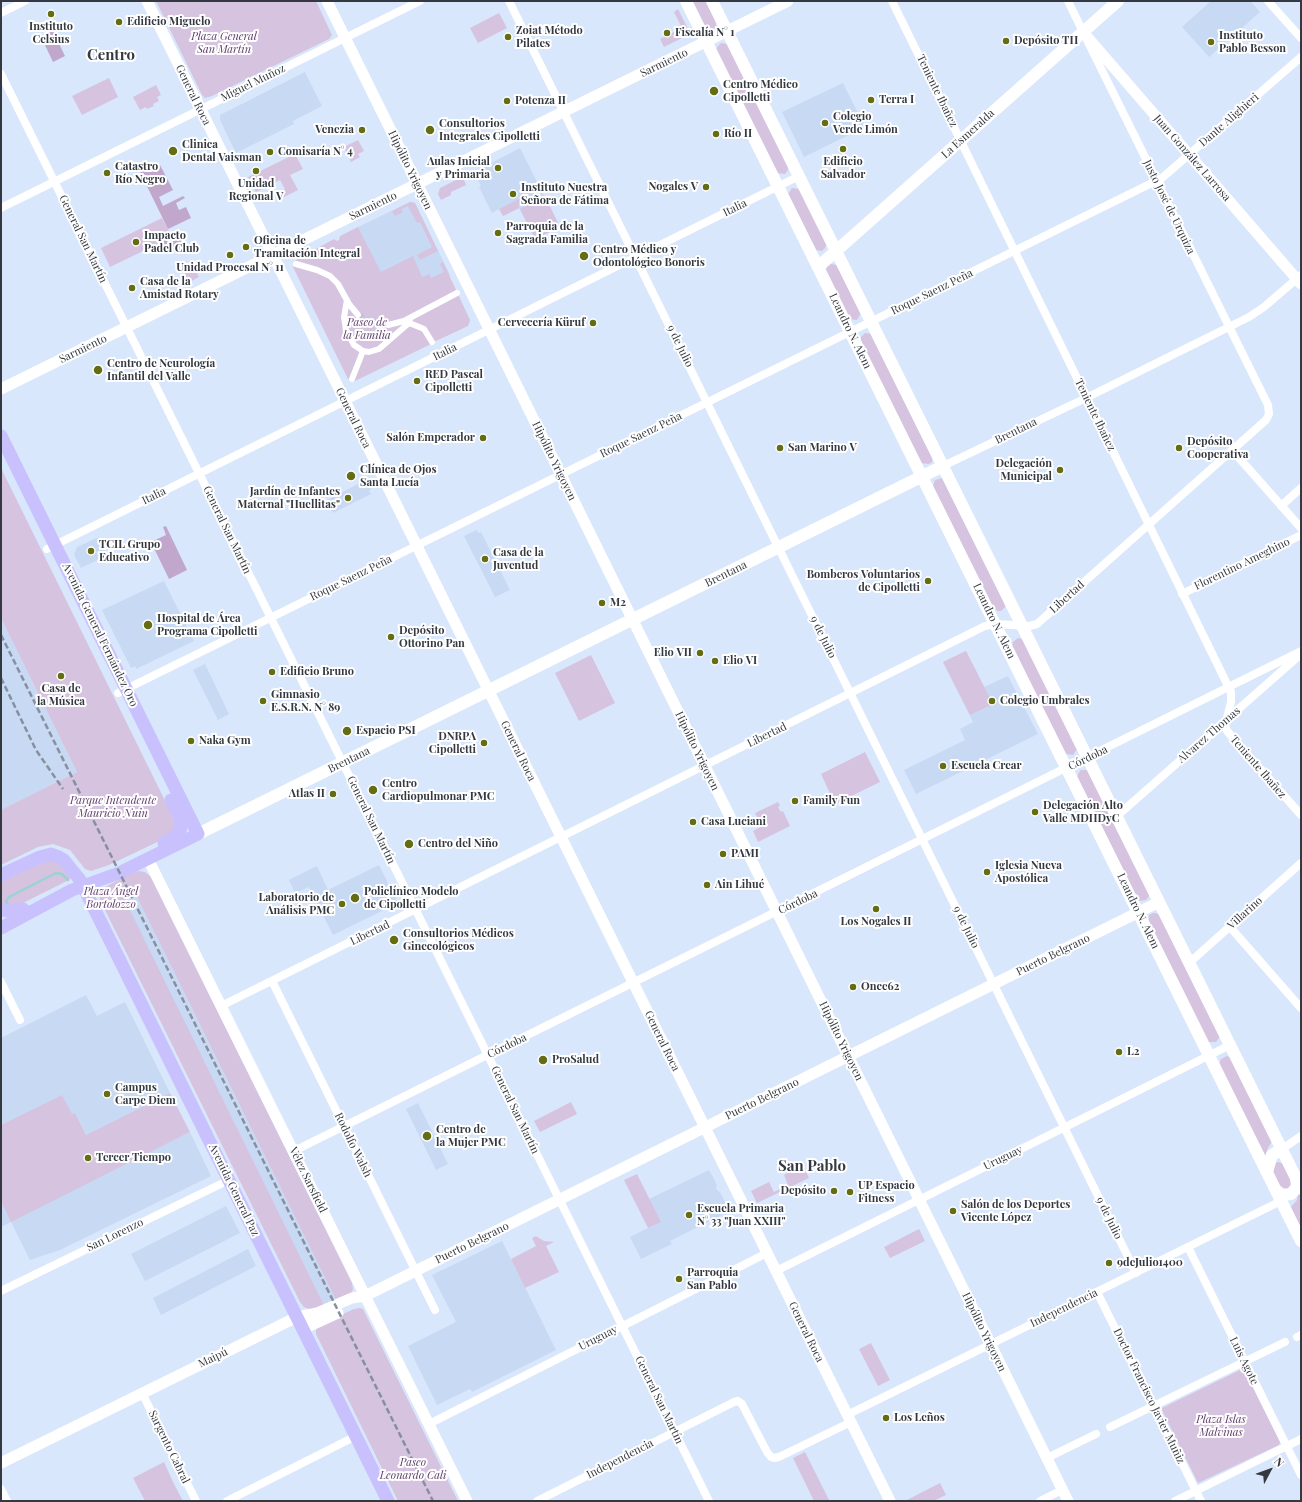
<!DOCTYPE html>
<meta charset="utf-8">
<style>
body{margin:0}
#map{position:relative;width:1302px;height:1502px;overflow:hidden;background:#d9e7fc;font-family:"Playfair Display",serif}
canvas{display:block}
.frame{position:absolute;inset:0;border:2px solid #343941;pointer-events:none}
.north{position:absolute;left:1250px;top:1450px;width:40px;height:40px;-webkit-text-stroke:3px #fff;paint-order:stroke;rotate:49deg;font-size:11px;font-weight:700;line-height:16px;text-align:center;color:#343941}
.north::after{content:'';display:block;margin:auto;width:14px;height:18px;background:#343941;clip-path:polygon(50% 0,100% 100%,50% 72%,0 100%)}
</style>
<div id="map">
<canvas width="1302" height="1502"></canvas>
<div class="frame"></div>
<div class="north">N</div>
</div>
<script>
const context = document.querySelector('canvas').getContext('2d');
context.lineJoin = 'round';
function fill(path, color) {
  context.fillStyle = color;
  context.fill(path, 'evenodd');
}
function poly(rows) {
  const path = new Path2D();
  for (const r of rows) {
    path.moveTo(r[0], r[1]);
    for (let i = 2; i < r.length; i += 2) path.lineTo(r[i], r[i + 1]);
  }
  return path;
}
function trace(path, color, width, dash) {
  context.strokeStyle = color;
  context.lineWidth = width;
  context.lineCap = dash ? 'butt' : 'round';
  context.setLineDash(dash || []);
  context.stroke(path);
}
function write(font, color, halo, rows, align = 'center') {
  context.font = font + ' "Playfair Display",serif';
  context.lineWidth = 4;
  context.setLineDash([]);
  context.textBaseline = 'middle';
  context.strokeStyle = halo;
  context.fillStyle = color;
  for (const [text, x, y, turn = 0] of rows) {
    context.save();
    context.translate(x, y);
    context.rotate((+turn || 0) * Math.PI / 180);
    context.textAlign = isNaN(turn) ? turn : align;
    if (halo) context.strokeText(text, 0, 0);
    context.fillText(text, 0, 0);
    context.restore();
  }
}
const built = poly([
 [1211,1,1250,1,1260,12,1209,57,1182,27],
 [305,72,322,106,293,121,294,124,236,153,220,120,220,115],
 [843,83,865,127,804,157,782,112],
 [520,148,560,227,535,239,519,208,503,216,499,209,492,213,479,187,481,186,474,172],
 [410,202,415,203,450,275,395,302,358,227],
 [368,479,371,484,369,485,371,489,369,491,371,494,333,513,327,500],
 [477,530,478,533,481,532,510,590,495,597,464,536],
 [99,537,108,555,81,568,74,555,77,547],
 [164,581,194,641,136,669,135,666,131,668,102,610],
 [1,618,77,772,1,810],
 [966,651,984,687,1008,676,1038,734,916,794,904,770,965,740,960,729,973,722,943,662],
 [205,664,229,714,218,720,193,670],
 [379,865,398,903,333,935,309,887,295,893,289,880,317,866,328,890],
 [131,885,337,1302,325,1307,119,890],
 [86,995,97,1016,125,1002,170,1093,86,1135,75,1113,72,1115,62,1096,1,1125,1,1038],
 [418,1103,448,1164,436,1170,406,1109],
 [190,1132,211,1176,60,1250,30,1260,11,1222,1,1227,1,1201,11,1221],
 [709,1170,717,1185,716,1188,718,1191,720,1192,730,1211,670,1241,672,1244,641,1259,630,1237,660,1222,649,1199],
 [226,1206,240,1233,145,1281,131,1254],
 [502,1241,556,1350,472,1392,470,1389,437,1405,408,1346,456,1322,432,1275],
 [248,1249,256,1266,161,1315,153,1298]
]);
const green = poly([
 [156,1,316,1,332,35,329,39,212,96,205,98,202,95],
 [691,1,707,1,717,22,715,28,711,30,704,28],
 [678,9,689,31,688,35,664,47,660,39,682,28,674,12],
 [499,13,507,28,478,43,470,28],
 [721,43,728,44,789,166,788,170,785,174,777,173,716,49,718,46],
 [109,78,118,97,82,115,72,96],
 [156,85,161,95,157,97,159,101,153,104,154,106,147,109,146,107,140,110,133,97],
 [358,140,364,151,358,154,360,157,351,162,344,147],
 [295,154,303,169,290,175,298,190,278,200,275,194,285,189,280,180,256,192,248,177],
 [468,174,470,177,464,180,466,185,451,192,451,195,441,200,438,194,440,188],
 [792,188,799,189,827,243,825,248,822,251,816,250,788,194],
 [545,196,560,227,535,239,520,209],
 [519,199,521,204,518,205,519,208,503,216,499,209],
 [410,202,415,203,438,251,420,260,417,255,432,247,420,222,417,223,408,206,401,209,403,212,395,216,392,211],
 [162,218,172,237,110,267,101,248],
 [358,227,381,272,413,256,422,277,429,274,431,278,444,272,440,264,443,262,470,320,468,326,436,341,435,341,429,345,355,381,348,379,293,267,295,266,296,260,334,239,337,241,339,240,340,236],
 [831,264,837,265,861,313,857,320,849,319,826,270,827,267],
 [195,269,199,277,184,285,180,276],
 [865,333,872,334,933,457,932,462,929,464,921,463,861,343,861,337],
 [1,468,177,825,168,837,109,865,91,871,85,869,70,850,53,844,38,847,1,865,1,810,77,772,1,618],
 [942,478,945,480,1006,606,1001,611,998,611,993,608,933,486,935,480],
 [1018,638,1023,639,1078,748,1073,755,1066,754,1012,647,1013,642],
 [966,651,993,704,970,715,943,662],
 [591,655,615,703,579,721,555,673],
 [865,752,880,782,835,804,821,774],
 [1081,770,1087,770,1150,895,1146,900,1140,901,1137,899,1077,777,1079,772],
 [778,802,780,806,778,807,781,812,783,811,790,826,758,842,753,831,762,826,755,813],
 [56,858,71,878,69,880,17,906,1,904,1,879,46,859],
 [139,871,145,872,151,877,352,1283,353,1289,351,1294,337,1302,131,885,120,890,325,1307,316,1309,309,1309,304,1307,300,1302,100,900,100,892,103,888,134,872],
 [1153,913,1160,914,1220,1035,1219,1038,1216,1042,1208,1042,1148,920,1149,915],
 [1227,1056,1231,1058,1272,1141,1268,1148,1265,1156,1219,1065,1221,1059],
 [170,1093,190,1132,11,1222,1,1201,1,1125,62,1095,72,1114,75,1113,86,1135],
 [571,1102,577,1114,540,1132,534,1121],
 [1278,1162,1284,1164,1292,1184,1288,1189,1281,1188,1272,1172,1275,1163],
 [803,1165,809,1178,757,1203,751,1191,769,1182,774,1192,788,1185,784,1175],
 [637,1174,661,1222,648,1228,624,1180],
 [1298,1193,1301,1197,1301,1229,1291,1207,1297,1200],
 [919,1229,925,1241,890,1258,884,1247],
 [536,1236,544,1241,554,1242,546,1246,559,1272,525,1288,511,1259,536,1246,532,1238],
 [360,1308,363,1309,458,1501,398,1501,316,1334,316,1329,319,1325,354,1309],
 [871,1343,890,1380,878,1386,859,1349],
 [1242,1369,1244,1370,1280,1442,1279,1445,1198,1483,1162,1410,1162,1408],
 [805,1452,829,1500,827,1501,814,1501,793,1458],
 [164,1462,173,1482,183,1501,145,1501,133,1478],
 [940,1483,946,1495,933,1501,905,1501]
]);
const forest = poly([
 [51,27,65,56,53,62,44,43,50,39,45,29],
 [160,165,173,190,159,197,163,206,183,196,185,198,176,203,179,210,186,207,191,218,168,229,140,172,150,167,151,169],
 [178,234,184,247,169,254,162,241],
 [166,526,187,570,169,579,151,542,166,535,163,527]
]);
const stream = poly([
 [9,907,6,901,9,897,56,873,62,874,68,880]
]);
const pedestrianTunnel = poly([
 [358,315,372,323,388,325]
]);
const pedestrian = poly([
 [296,264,317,270,330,276,338,284,349,304,358,315],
 [347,300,344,317,346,330,354,345,363,351,369,352,379,349,410,322],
 [407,322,424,329,432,342],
 [388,325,404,321,457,293],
 [352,379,363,351]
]);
const minor = poly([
 [509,1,1136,1273],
 [892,1,1231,692,1231,702,1225,726,1227,731,1301,815],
 [1268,1,1301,38],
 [1,13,25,1],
 [1,74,709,1501],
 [1,208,420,1],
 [1232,450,1301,528],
 [943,466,1086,398,1249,317,1264,307,1301,275],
 [1281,506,1301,488],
 [47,549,799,176],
 [1182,594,1301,535],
 [118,693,1162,178,1301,57],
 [1117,816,1301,654],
 [1230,927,1301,1008],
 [1189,963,1301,863],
 [272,981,435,1310],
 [1,982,20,1020],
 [221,1006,985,626,995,624,1029,626,1037,624,1266,420,1269,414,1268,405,1083,32,1068,1],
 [1282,1149,1301,1136],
 [294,1151,1301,651],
 [1188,1247,1301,1475],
 [776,1271,1230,1045],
 [1,1291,229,1180],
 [1097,1292,1201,1501],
 [1297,1337,1301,1335],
 [142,1393,196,1501],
 [847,1415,1281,1201],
 [429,1424,767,1253],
 [1110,1427,1285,1342],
 [1047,1458,1096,1434],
 [1,1489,7,1501],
 [227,1501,356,1436],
 [537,1501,734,1402,738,1401,742,1404,767,1452,771,1457,774,1458,779,1457,851,1422],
 [1040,1501,1062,1490],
 [1175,1501,1301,1439]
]);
const tertiary = poly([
 [147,1,890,1501],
 [327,1,1068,1501],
 [1083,32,1301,284],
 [1,389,788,1],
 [148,859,467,1501],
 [303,1329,338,1313],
 [1,1463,297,1317,317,1313,352,1298,365,1296,1159,902]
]);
const secondary = poly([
 [686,1,1301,1241],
 [712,1,1301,1188],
 [818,267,1118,1],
 [198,834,943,466],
 [1267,1172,1272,1155,1282,1149],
 [1275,1189,1282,1195,1291,1194,1297,1187,1296,1178]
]);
const primary = poly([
 [1,436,198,834,119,873,72,890,1,928],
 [164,843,177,835,181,828,180,817,171,800],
 [1,875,40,857,51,854,59,857,64,860,80,880,388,1501],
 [1,910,9,911,23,909]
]);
const rail = poly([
 [1,635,433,1501],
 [1,678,36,750,63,789]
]);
const markers = [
 [51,14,4,"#646d13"],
 [119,22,4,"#646d13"],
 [667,33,4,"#646d13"],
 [508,37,4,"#646d13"],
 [1006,41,4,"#646d13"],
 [1211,42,4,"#646d13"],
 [714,91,5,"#646d13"],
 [871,100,4,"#646d13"],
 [507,101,4,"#646d13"],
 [825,123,4,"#646d13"],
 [362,130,4,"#646d13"],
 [430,130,5,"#646d13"],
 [716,134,4,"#646d13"],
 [843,149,4,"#646d13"],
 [173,151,5,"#646d13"],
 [270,152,4,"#646d13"],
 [498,168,4,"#646d13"],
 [256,171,4,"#646d13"],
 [107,173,4,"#646d13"],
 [706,187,4,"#646d13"],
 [513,194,4,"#646d13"],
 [498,233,4,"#646d13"],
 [136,242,4,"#646d13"],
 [246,247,4,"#646d13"],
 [230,255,4,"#646d13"],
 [584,256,5,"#646d13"],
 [132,288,4,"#646d13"],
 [593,323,4,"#646d13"],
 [98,370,5,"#646d13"],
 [417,381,4,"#646d13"],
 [483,438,4,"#646d13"],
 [780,448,4,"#646d13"],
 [1179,448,4,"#646d13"],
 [1060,470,4,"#646d13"],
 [351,476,5,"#646d13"],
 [348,498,4,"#646d13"],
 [91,551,4,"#646d13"],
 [485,559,4,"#646d13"],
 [928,581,4,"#646d13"],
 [602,603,4,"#646d13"],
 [148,625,5,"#646d13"],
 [391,637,4,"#646d13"],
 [700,653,4,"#646d13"],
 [715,661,4,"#646d13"],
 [272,672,4,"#646d13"],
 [61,676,4,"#646d13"],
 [263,701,4,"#646d13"],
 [992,701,4,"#646d13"],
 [347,731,5,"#646d13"],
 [191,741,4,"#646d13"],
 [484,743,4,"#646d13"],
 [943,766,4,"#646d13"],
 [373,790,5,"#646d13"],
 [333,794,4,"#646d13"],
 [795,801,4,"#646d13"],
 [1035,812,4,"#646d13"],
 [693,822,4,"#646d13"],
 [409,844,5,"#646d13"],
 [723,854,4,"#646d13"],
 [987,872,4,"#646d13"],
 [707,885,4,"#646d13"],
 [355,898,5,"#646d13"],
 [342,904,4,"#646d13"],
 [876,909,4,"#646d13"],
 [394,940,5,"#646d13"],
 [853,987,4,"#646d13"],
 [1119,1052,4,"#646d13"],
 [543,1060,5,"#646d13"],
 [107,1094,4,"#646d13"],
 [427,1136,5,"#646d13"],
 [88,1158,4,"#646d13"],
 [834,1191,4,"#646d13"],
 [850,1192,4,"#646d13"],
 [953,1211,4,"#646d13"],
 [689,1215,4,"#646d13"],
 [1109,1263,4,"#646d13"],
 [679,1279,4,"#646d13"],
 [886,1418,4,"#646d13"]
];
const poiNames = [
 ["Edificio Miguelo",127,22],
 ["Instituto",51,27,"center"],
 ["Celsius",51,40,"center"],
 ["Zoiat Método",516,31],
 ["Pilates",516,44],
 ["Fiscalía N° 1",675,33],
 ["Instituto",1219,36],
 ["Pablo Besson",1219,49],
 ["Depósito TH",1014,41],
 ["Centro Médico",723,85],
 ["Cipolletti",723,98],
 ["Terra I",879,100],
 ["Potenza II",515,101],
 ["Colegio",833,117],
 ["Verde Limón",833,130],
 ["Consultorios",439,124],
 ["Integrales Cipolletti",439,137],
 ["Venezia",354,130,"right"],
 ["Río II",724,134],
 ["Clinica",182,145],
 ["Dental Vaisman",182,158],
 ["Comisaría N° 4",278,152],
 ["Aulas Inicial",490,162,"right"],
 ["y Primaria",490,175,"right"],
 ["Edificio",843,162,"center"],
 ["Salvador",843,175,"center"],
 ["Catastro",115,167],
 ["Río Negro",115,180],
 ["Unidad",256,184,"center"],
 ["Regional V",256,197,"center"],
 ["Nogales V",698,187,"right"],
 ["Instituto Nuestra",521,188],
 ["Señora de Fátima",521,201],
 ["Parroquia de la",506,227],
 ["Sagrada Familia",506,240],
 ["Impacto",144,236],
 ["Padel Club",144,249],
 ["Oficina de",254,241],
 ["Tramitación Integral",254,254],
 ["Centro Médico y",593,250],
 ["Odontológico Bonoris",593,263],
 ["Unidad Procesal N° 11",230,268,"center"],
 ["Casa de la",140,282],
 ["Amistad Rotary",140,295],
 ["Cervecería Küruf",585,323,"right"],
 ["Centro de Neurología",107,364],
 ["Infantil del Valle",107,377],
 ["RED Pascal",425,375],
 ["Cipolletti",425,388],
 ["Salón Emperador",475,438,"right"],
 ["Depósito",1187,442],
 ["Cooperativa",1187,455],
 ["San Marino V",788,448],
 ["Delegación",1052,464,"right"],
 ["Municipal",1052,477,"right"],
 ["Clínica de Ojos",360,470],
 ["Santa Lucía",360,483],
 ["Jardín de Infantes",340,492,"right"],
 ["Maternal \"Huellitas\"",340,505,"right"],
 ["TCIL Grupo",99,545],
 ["Educativo",99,558],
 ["Casa de la",493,553],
 ["Juventud",493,566],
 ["Bomberos Voluntarios",920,575,"right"],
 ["de Cipolletti",920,588,"right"],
 ["M2",610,603],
 ["Hospital de Área",157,619],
 ["Programa Cipolletti",157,632],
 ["Depósito",399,631],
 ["Ottorino Pan",399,644],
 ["Elio VII",692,653,"right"],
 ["Elio VI",723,661],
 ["Edificio Bruno",280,672],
 ["Casa de",61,689,"center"],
 ["la Música",61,702,"center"],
 ["Gimnasio",271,695],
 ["E.S.R.N. N° 89",271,708],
 ["Colegio Umbrales",1000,701],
 ["Espacio PSI",356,731],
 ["DNRPA",476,737,"right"],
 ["Cipolletti",476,750,"right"],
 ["Naka Gym",199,741],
 ["Escuela Crear",951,766],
 ["Centro",382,784],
 ["Cardiopulmonar PMC",382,797],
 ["Atlas II",325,794,"right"],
 ["Family Fun",803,801],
 ["Delegación Alto",1043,806],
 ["Valle MDHDyC",1043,819],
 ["Casa Luciani",701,822],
 ["Centro del Niño",418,844],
 ["PAMI",731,854],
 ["Iglesia Nueva",995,866],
 ["Apostólica",995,879],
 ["Ain Lihué",715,885],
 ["Policlínico Modelo",364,892],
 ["de Cipolletti",364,905],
 ["Laboratorio de",334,898,"right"],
 ["Análisis PMC",334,911,"right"],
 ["Los Nogales II",876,922,"center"],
 ["Consultorios Médicos",403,934],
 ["Ginecológicos",403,947],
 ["Once62",861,987],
 ["L2",1127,1052],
 ["ProSalud",552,1060],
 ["Campus",115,1088],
 ["Carpe Diem",115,1101],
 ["Centro de",436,1130],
 ["la Mujer PMC",436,1143],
 ["Tercer Tiempo",96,1158],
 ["UP Espacio",858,1186],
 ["Fitness",858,1199],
 ["Depósito",826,1191,"right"],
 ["Salón de los Deportes",961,1205],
 ["Vicente López",961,1218],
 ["Escuela Primaria",697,1209],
 ["N° 33 \"Juan XXIII\"",697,1222],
 ["9deJulio1400",1117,1263],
 ["Parroquia",687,1273],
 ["San Pablo",687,1286],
 ["Los Leños",894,1418]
];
const parkNames = [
 ["Plaza General",224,37],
 ["San Martín",224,50],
 ["Paseo de",367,323],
 ["la Familia",367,336],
 ["Parque Intendente",113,801],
 ["Mauricio Nuin",113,814],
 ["Plaza Ángel",111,892],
 ["Bortolozzo",111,905],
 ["Plaza Islas",1221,1420],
 ["Malvinas",1221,1433],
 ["Paseo",413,1463],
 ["Leonardo Cali",413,1476]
];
const streetNames = [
 ["Sarmiento",664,63,-26],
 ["Miguel Muñoz",253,83,-26],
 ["Teniente Ibañez",937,91,64],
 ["General Roca",193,95,64],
 ["Dante Alighieri",1229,120,-41],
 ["La Esmeralda",968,134,-42],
 ["Juan González Larrosa",1192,158,49],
 ["Hipólito Yrigoyen",410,170,64],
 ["Sarmiento",373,206,-26],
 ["Justo José de Urquiza",1169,207,64],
 ["Italia",735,208,-26],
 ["General San Martín",83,239,64],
 ["Roque Saenz Peña",932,292,-26],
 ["Leandro N. Alem",850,331,64],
 ["9 de Julio",680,346,64],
 ["Sarmiento",83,349,-26],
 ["Italia",445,352,-26],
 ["Teniente Ibañez",1095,415,64],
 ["General Roca",353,418,64],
 ["Brentana",1016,431,-26],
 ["Roque Saenz Peña",641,435,-26],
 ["Hipólito Yrigoyen",554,461,64],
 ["Italia",154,496,-26],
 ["General San Martín",227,530,64],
 ["Florentino Ameghino",1242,564,-26],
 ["Brentana",726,574,-26],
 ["Roque Saenz Peña",351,578,-26],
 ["Libertad",1067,597,-42],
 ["Leandro N. Alem",994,621,64],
 ["Avenida General Fernández Oro",100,635,64],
 ["9 de Julio",823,637,64],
 ["Libertad",767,735,-26],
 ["Alvarez Thomas",1209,735,-41],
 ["General Roca",518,751,64],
 ["Hipólito Yrigoyen",697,751,64],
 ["Córdoba",1088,758,-26],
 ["Brentana",349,760,-26],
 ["Teniente Ibañez",1258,767,49],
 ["General San Martín",371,820,64],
 ["Córdoba",798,902,-26],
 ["Leandro N. Alem",1138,911,64],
 ["Villarino",1245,913,-42],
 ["9 de Julio",966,927,64],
 ["Libertad",370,933,-26],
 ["Puerto Belgrano",1053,955,-26],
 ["General Roca",662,1041,64],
 ["Hipólito Yrigoyen",841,1041,64],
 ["Córdoba",507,1046,-26],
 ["Puerto Belgrano",762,1099,-26],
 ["General San Martín",515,1110,64],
 ["Rodolfo Walsh",353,1145,64],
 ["Uruguay",1003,1158,-26],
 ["Vélez Sarsfield",308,1180,64],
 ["Avenida General Paz",234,1190,64],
 ["9 de Julio",1109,1218,64],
 ["San Lorenzo",115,1235,-26],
 ["Puerto Belgrano",472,1243,-26],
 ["Independencia",1064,1308,-26],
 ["General Roca",806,1332,64],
 ["Hipólito Yrigoyen",984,1332,64],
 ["Uruguay",598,1338,-27],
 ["Maipú",213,1358,-26],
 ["Luis Agote",1244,1361,64],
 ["Doctor Francisco Javier Muñiz",1149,1396,64],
 ["General San Martín",659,1400,64],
 ["Sargento Cabral",169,1447,64],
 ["Independencia",620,1459,-27]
];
const districtNames = [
 ["Centro",111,55],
 ["San Pablo",812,1166]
];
fill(built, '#c8d9f4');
fill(green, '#d6c3df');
fill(forest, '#c0a7cb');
trace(stream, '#9ad2d6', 2.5);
trace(pedestrianTunnel, '#b8c4d7', 6, [6, 3]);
trace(pedestrian, '#fff', 6);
trace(minor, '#fff', 8);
trace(tertiary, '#fff', 11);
trace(secondary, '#fff', 12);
trace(primary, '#c8c1fd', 13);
trace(rail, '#87909f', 2.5, [6, 3]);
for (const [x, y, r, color] of markers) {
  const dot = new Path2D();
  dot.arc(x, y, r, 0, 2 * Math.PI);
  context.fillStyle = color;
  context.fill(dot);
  trace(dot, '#fff', 1.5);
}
write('bold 11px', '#343941', '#fff', poiNames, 'left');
write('italic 11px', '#5f3d6d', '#fff', parkNames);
write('11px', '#343941', '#fff', streetNames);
write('bold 15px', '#343941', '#fff', districtNames);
</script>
